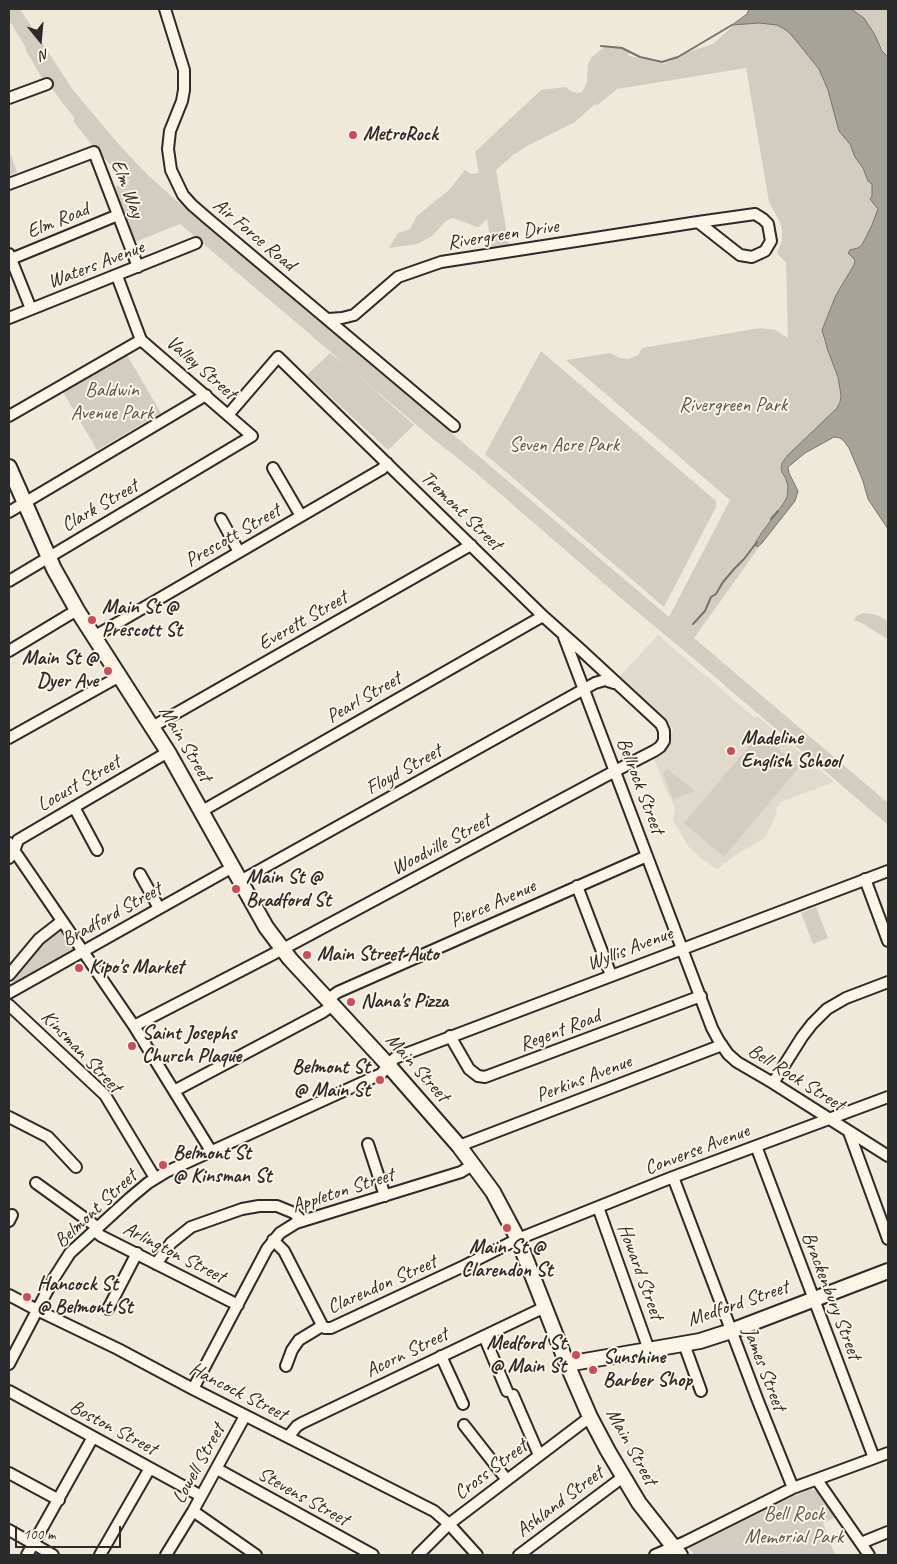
<!DOCTYPE html>
<style>
body{margin:0}
#map{position:relative;width:897px;height:1564px;overflow:hidden;background:#efe9da;font-family:Caveat,sans-serif}
canvas{display:block}
.frame{position:absolute;inset:0;border:10px solid #2b2b2b;pointer-events:none}
.north{position:absolute;left:15px;top:15px;width:50px;height:50px;-webkit-text-stroke:4px #fcf5e5;paint-order:stroke;rotate:163deg;font-size:14px;font-weight:700;line-height:20px;text-align:center;color:#2b2b2b}
.north::after{content:'';display:block;margin:auto;width:18px;height:22px;background:#2b2b2b;clip-path:polygon(50% 0,100% 100%,50% 72%,0 100%)}
.scale{position:absolute;left:15px;top:1526px;width:106px;height:22px;box-sizing:border-box;border:2px solid #2b2b2b;border-top:0;padding-left:6px;font-size:15px;line-height:18px;white-space:nowrap;color:#2b2b2b;-webkit-text-stroke:4px #fcf5e5;paint-order:stroke}
</style>
<div id="map">
<canvas width="897" height="1564"></canvas>
<div class="frame"></div>
<div class="north">N</div>
<div class="scale">100 m</div>
</div>
<script>
const context = document.querySelector('canvas').getContext('2d');
context.lineJoin = 'round';
function fill(path, color) {
  context.fillStyle = color;
  context.fill(path, 'evenodd');
}
function poly(rows) {
  const path = new Path2D();
  for (const r of rows) {
    path.moveTo(r[0], r[1]);
    for (let i = 2; i < r.length; i += 2) path.lineTo(r[i], r[i + 1]);
  }
  return path;
}
function trace(path, color, width, dash) {
  context.strokeStyle = color;
  context.lineWidth = width;
  context.lineCap = dash ? 'butt' : 'round';
  context.setLineDash(dash || []);
  context.stroke(path);
}
function write(font, color, halo, rows, align = 'center') {
  context.font = font + ' Caveat,sans-serif';
  context.lineWidth = 4;
  context.setLineDash([]);
  context.textBaseline = 'middle';
  context.strokeStyle = halo;
  context.fillStyle = color;
  for (const [text, x, y, turn = 0] of rows) {
    context.save();
    context.translate(x, y);
    context.rotate((+turn || 0) * Math.PI / 180);
    context.textAlign = isNaN(turn) ? turn : align;
    if (halo) context.strokeText(text, 0, 0);
    context.fillText(text, 0, 0);
    context.restore();
  }
}
const built = poly([
 [658,635,755,718,757,716,834,782,781,802,776,808,777,813,765,838,739,853,717,869,703,860,688,846,673,820,675,808,664,785,654,758,665,750,670,736,674,730,618,678]
]);
const green = poly([
 [9,9,20,9,73,90,122,148,149,176,178,202,669,617,730,500,566,360,610,353,620,358,628,359,638,355,642,348,760,328,775,330,788,338,786,263,777,253,782,240,782,230,780,222,769,202,746,68,617,89,596,106,595,104,575,122,527,146,513,155,496,170,509,245,492,248,487,219,479,227,477,227,453,218,446,221,432,236,417,244,389,248,398,233,410,229,417,216,449,190,465,170,471,174,479,173,475,152,541,90,565,87,573,92,578,93,582,92,585,87,587,82,588,64,592,57,606,46,615,46,626,50,630,54,628,55,630,56,664,64,685,53,713,44,734,25,759,23,769,24,777,25,786,30,794,38,819,69,828,90,838,123,862,161,864,171,873,184,881,206,862,245,858,248,850,250,849,251,855,260,854,265,836,295,822,329,824,341,838,377,841,395,840,401,837,408,788,455,782,463,781,468,782,472,786,479,788,486,786,499,762,531,756,542,756,545,757,547,762,543,694,638,888,803,888,825,687,653,630,606,475,472,432,438,354,372,414,425,388,450,307,375,330,353,345,364,180,224,135,242,115,187,130,181,123,174,120,175,93,146,73,121,75,119,50,86,42,78,25,49,26,48,9,20],
 [851,9,888,9,888,57,883,51,875,35,864,18],
 [9,150,17,172,9,176],
 [541,351,716,501,716,507,664,607,485,454],
 [127,355,161,413,97,450,63,392],
 [864,613,877,615,888,621,888,639,858,621,854,621,856,616],
 [760,733,800,766,724,857,684,823],
 [667,769,694,790,693,792,673,799,663,773],
 [816,907,828,938,813,944,801,913],
 [61,929,74,950,15,984,13,982,29,959,42,946],
 [811,1489,818,1492,836,1517,823,1523,835,1555,695,1555,689,1548,790,1498]
]);
const water = poly([
 [749,9,851,9,864,18,875,35,882,51,888,57,888,529,868,499,863,481,849,448,844,441,840,438,834,437,805,453,788,467,789,473,798,491,795,501,762,543,757,547,756,545,756,542,762,532,783,504,787,497,788,486,786,479,782,472,781,468,782,463,788,455,837,408,840,402,841,395,838,377,827,348,822,330,836,295,854,265,855,260,848,253,849,251,850,250,858,248,862,245,872,225,878,209,870,199,872,196,872,184,868,181,863,168,855,157,850,144,839,131,828,90,819,69,794,38,786,30,777,25,759,23,732,25,747,14,749,9]
]);
const stream = poly([
 [601,46,622,48,640,57,662,62,678,57,732,25],
 [771,519,778,511],
 [693,624,705,611,711,597,716,594,723,582,735,568,744,559,757,542]
]);
const minor = poly([
 [165,9,184,70,184,90,182,101,170,131,168,149,171,170,183,195,192,205,207,218,454,426],
 [9,98,47,84],
 [9,184,94,152,138,267],
 [755,214,763,219,768,224,771,241,765,251,752,257,740,255,698,222,755,214],
 [9,254,31,309],
 [11,259,118,215],
 [9,318,196,243],
 [328,319,342,318,354,315,398,277,441,262,698,222],
 [9,416,141,340],
 [273,468,301,516],
 [9,512,206,395],
 [221,519,239,552],
 [9,581,252,436,141,340,117,276],
 [95,636,382,469,387,463],
 [564,637,712,1028,719,1041,728,1054,737,1062,773,1083,888,1156],
 [9,651,77,610],
 [152,727,471,545],
 [9,738,120,676],
 [74,807,97,850],
 [202,811,543,616],
 [9,843,134,1026,211,1151],
 [9,858,14,851,18,840,168,752],
 [140,874,159,908],
 [865,879,888,941],
 [240,881,595,683,605,680,614,683],
 [577,886,611,975],
 [9,975,39,939,62,921],
 [9,993,233,867],
 [328,999,338,992,647,856],
 [9,1005,105,1095,155,1178],
 [134,1026,283,949,615,771,654,751,660,747,664,741,664,731,661,724,581,650,543,616,278,357,228,415],
 [450,1036,469,1069,478,1076,485,1077,701,996],
 [773,1083,802,1037,812,1024,827,1009,846,998,888,982],
 [174,1091,323,1012,333,1005],
 [9,1117,48,1137,76,1167],
 [849,1132,888,1239],
 [368,1144,385,1196],
 [459,1146,722,1045],
 [756,1146,874,1458],
 [673,1177,758,1401,793,1488],
 [36,1183,97,1227],
 [598,1207,649,1350],
 [9,1221,12,1215],
 [94,1230,101,1236,238,1305],
 [273,1240,284,1251,323,1327,325,1328,331,1328,464,1266,518,1239,673,1177,888,1097],
 [156,1264,171,1243,191,1227,242,1209,259,1206,277,1206,294,1213,302,1221],
 [9,1295,37,1310,118,1349,193,1389,434,1511,449,1524,477,1555],
 [108,1309,137,1253],
 [484,1336,507,1391],
 [684,1344,701,1391],
 [441,1356,463,1404],
 [9,1364,54,1278,70,1253,130,1198,148,1183,166,1172,381,1074,395,1058,888,871],
 [286,1366,292,1350,299,1340,322,1326],
 [193,1389,267,1249,280,1233,296,1223,461,1172,474,1164],
 [9,1391,201,1496],
 [513,1395,539,1455],
 [464,1425,507,1480],
 [288,1437,297,1426,302,1423,545,1307],
 [217,1469,373,1555],
 [9,1473,59,1500],
 [817,1480,869,1555],
 [193,1511,256,1555],
 [9,1530,53,1555],
 [861,1543,888,1532],
 [27,1555,93,1437],
 [100,1555,150,1468],
 [166,1555,193,1511,245,1416],
 [418,1555,449,1524,590,1417],
 [519,1555,623,1477],
 [655,1555,685,1542,793,1488,888,1453]
]);
const major = poly([
 [9,467,54,569,77,610,168,752,266,927,290,959,389,1066,459,1146,493,1192,518,1239,567,1364,590,1417,608,1451,639,1503,680,1555],
 [567,1364,700,1341,731,1331,888,1271]
]);
const markers = [
 [353,135,5,"#d1495b"],
 [92,620,5,"#d1495b"],
 [108,671,5,"#d1495b"],
 [731,751,5,"#d1495b"],
 [236,889,5,"#d1495b"],
 [307,955,5,"#d1495b"],
 [79,968,5,"#d1495b"],
 [351,1002,5,"#d1495b"],
 [132,1046,5,"#d1495b"],
 [380,1080,5,"#d1495b"],
 [163,1165,5,"#d1495b"],
 [507,1228,5,"#d1495b"],
 [27,1297,5,"#d1495b"],
 [576,1355,5,"#d1495b"],
 [593,1370,5,"#d1495b"]
];
const poiNames = [
 ["MetroRock",363,135],
 ["Main St @",102,608],
 ["Prescott St",102,631],
 ["Main St @",98,659,"right"],
 ["Dyer Ave",98,682,"right"],
 ["Madeline",741,739],
 ["English School",741,762],
 ["Main St @",246,878],
 ["Bradford St",246,901],
 ["Main Street Auto",317,955],
 ["Kipo's Market",89,968],
 ["Nana's Pizza",361,1002],
 ["Saint Josephs",142,1034],
 ["Church Plaque",142,1057],
 ["Belmont St",370,1068,"right"],
 ["@ Main St",370,1091,"right"],
 ["Belmont St",173,1154],
 ["@ Kinsman St",173,1177],
 ["Main St @",507,1248,"center"],
 ["Clarendon St",507,1271,"center"],
 ["Hancock St",37,1285],
 ["@ Belmont St",37,1308],
 ["Medford St",566,1344,"right"],
 ["@ Main St",566,1367,"right"],
 ["Sunshine",603,1358],
 ["Barber Shop",603,1381]
];
const streetNames = [
 ["Elm Way",127,189,69],
 ["Elm Road",58,221,-22],
 ["Air Force Road",254,235,40],
 ["Rivergreen Drive",503,235,-9],
 ["Waters Avenue",96,265,-21],
 ["Valley Street",201,368,41],
 ["Clark Street",100,506,-30],
 ["Tremont Street",461,511,44],
 ["Prescott Street",233,536,-30],
 ["Everett Street",303,621,-30],
 ["Pearl Street",364,698,-30],
 ["Main Street",185,744,59],
 ["Floyd Street",404,770,-29],
 ["Locust Street",79,784,-30],
 ["Bellrock Street",640,786,69],
 ["Woodville Street",441,845,-28],
 ["Pierce Avenue",493,904,-24],
 ["Bradford Street",112,915,-29],
 ["Wyllis Avenue",630,949,-21],
 ["Regent Road",560,1031,-21],
 ["Kinsman Street",81,1052,46],
 ["Main Street",417,1068,48],
 ["Bell Rock Street",796,1078,32],
 ["Perkins Avenue",584,1079,-21],
 ["Converse Avenue",697,1150,-21],
 ["Appleton Street",343,1191,-18],
 ["Belmont Street",96,1209,-43],
 ["Arlington Street",174,1253,27],
 ["Howard Street",640,1272,70],
 ["Clarendon Street",382,1285,-24],
 ["Brackenbury Street",831,1296,69],
 ["Medford Street",738,1304,-19],
 ["Acorn Street",407,1353,-26],
 ["James Street",764,1369,69],
 ["Hancock Street",238,1392,27],
 ["Boston Street",113,1428,28],
 ["Main Street",631,1447,61],
 ["Lowell Street",199,1464,-61],
 ["Cross Street",491,1470,-37],
 ["Stevens Street",303,1497,29],
 ["Ashland Street",560,1502,-37]
];
const parkNames = [
 ["Baldwin",112,391],
 ["Avenue Park",112,414],
 ["Rivergreen Park",733,406],
 ["Seven Acre Park",564,446],
 ["Bell Rock",794,1515],
 ["Memorial Park",794,1538]
];
fill(built, '#e0dacc');
fill(green, '#d2cdc0');
fill(water, '#a6a399');
trace(water, '#75736d', 1);
trace(stream, '#75736d', 2);
trace(minor, '#2b2b2b', 14);
trace(major, '#2b2b2b', 18);
trace(minor, '#fcf5e5', 10);
trace(major, '#fcf5e5', 14);
for (const [x, y, r, color] of markers) {
  const dot = new Path2D();
  dot.arc(x, y, r, 0, 2 * Math.PI);
  context.fillStyle = color;
  context.fill(dot);
  trace(dot, '#fcf5e5', 2);
}
write('bold 20px', '#2b2b2b', '#fcf5e5', poiNames, 'left');
write('20px', '#2b2b2b', '#fcf5e5', streetNames);
write('20px', '#555450', '#fcf5e5', parkNames);
</script>
